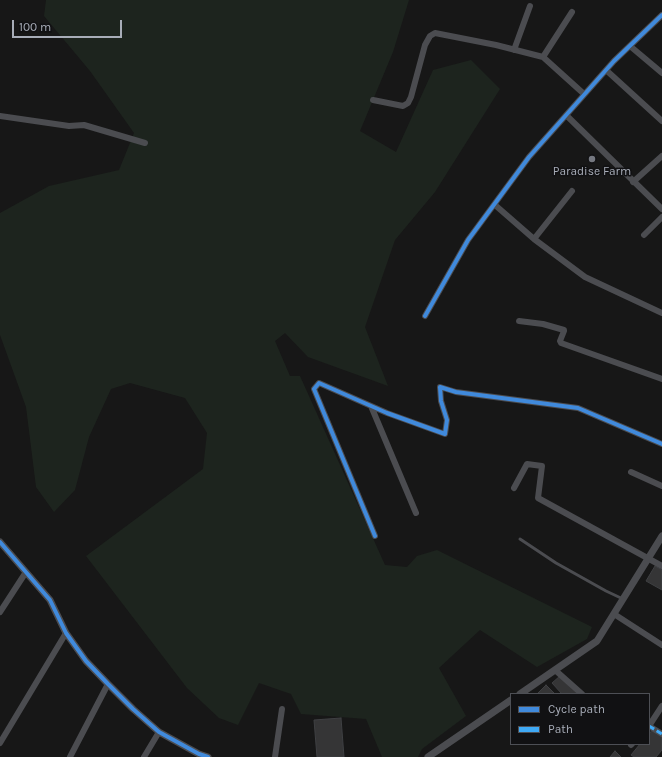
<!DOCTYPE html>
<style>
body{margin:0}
#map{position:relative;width:662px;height:757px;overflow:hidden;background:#171717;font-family:Karla,sans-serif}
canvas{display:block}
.legend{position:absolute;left:510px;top:693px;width:140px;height:52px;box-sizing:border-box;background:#111113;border:1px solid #4d4f55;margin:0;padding:5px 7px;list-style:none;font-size:12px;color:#a8adb8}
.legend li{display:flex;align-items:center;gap:8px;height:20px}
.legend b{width:20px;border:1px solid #4d4f55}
.scale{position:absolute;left:12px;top:20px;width:110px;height:18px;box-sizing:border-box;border:2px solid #a8adb8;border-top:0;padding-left:5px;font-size:12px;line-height:14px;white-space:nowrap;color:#a8adb8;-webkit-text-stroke:3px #111113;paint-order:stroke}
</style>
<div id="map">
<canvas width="662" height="757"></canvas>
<ul class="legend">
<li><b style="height:5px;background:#408adc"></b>Cycle path</li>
<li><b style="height:5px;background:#3fa9f5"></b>Path</li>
</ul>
<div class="scale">100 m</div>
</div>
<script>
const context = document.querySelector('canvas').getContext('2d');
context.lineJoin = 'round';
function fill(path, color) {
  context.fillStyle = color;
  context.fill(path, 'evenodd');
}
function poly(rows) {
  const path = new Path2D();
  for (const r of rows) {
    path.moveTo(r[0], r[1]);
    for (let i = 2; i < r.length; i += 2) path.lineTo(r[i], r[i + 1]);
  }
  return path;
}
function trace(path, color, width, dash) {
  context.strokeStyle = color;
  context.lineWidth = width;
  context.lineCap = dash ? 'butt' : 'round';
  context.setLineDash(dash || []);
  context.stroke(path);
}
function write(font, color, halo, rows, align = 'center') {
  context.font = font + ' Karla,sans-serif';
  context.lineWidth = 3;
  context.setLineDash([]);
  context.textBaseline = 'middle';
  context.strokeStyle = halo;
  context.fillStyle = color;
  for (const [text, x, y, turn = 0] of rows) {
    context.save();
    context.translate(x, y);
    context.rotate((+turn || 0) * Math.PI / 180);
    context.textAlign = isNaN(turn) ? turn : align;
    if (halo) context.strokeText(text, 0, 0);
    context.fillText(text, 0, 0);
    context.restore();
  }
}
const green = poly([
 [46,0,409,0,393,52,360,131,396,152,433,70,471,60,500,89,435,192,395,240,365,327,388,386,308,357,285,333,275,341,290,376,300,376,385,565,407,567,417,556,437,550,592,627,587,639,537,667,480,630,439,668,466,716,422,749,418,757,382,757,366,719,301,714,291,694,259,683,238,725,219,718,187,688,86,556,203,469,207,433,185,398,130,383,111,389,89,437,75,490,54,512,36,487,26,407,0,335,0,213,49,186,119,170,134,133,90,71,44,16]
]);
const building = poly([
 [655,566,662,570,662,590,646,581,655,566],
 [560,676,579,694,562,694,552,683,560,676],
 [546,685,555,694,537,694,546,685],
 [341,718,344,757,317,757,314,720,341,718],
 [653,729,662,737,662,750,656,757,634,757,631,755,640,744,649,744,649,734,653,729],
 [615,751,621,757,610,757,615,751]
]);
const service = poly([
 [520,539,556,563,606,591,623,599]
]);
const minor = poly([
 [630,46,662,73],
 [514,50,530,6],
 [543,57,572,12],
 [606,70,662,121],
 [373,100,403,106,408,103,411,97,425,45,430,36,435,33,496,45,543,57,584,94],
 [566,115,662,209],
 [0,116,69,126,84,125,145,143],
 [633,182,662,156],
 [495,205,534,239,585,277,662,313],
 [644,235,662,217],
 [534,239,572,191],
 [425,316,468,240,529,157,614,61,662,15],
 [519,321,543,324,564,330,564,331,560,341,561,343,662,379],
 [371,406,416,513],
 [631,472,662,486],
 [514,488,527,464,542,466,538,498,662,566],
 [375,536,314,389,319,383,387,413,445,434,447,420,441,401,440,387,456,392,578,408,662,444],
 [0,612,26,572],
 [614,614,662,645],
 [555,670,582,694],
 [649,726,662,706],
 [649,726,662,734],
 [0,743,66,633],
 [631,745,632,744],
 [70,757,108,684],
 [144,757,159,732],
 [275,757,282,709]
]);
const tertiary = poly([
 [0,542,50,600,66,633,86,661,108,684,133,709,159,732,199,754,208,757],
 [520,694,597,641,662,536],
 [428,757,511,700]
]);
const quiet = poly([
 [649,726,662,734]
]);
const cycleway = poly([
 [425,316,468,240,529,157,614,61,662,15],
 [375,536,314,389,319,383,387,413,445,434,447,420,441,401,440,387,456,392,578,408,662,444],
 [0,542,50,600,66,633,86,661,108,684,133,709,159,732,199,754,208,757]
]);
const markers = [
 [592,159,4,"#757880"]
];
const poiNames = [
 ["Paradise Farm",592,172]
];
fill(green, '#1d241e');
fill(building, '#353536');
trace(building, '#3f4043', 1);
trace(service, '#4b4c50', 3);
trace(minor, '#4b4c50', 6);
trace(tertiary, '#4b4c50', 7);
trace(quiet, '#3fa9f5', 3, [6, 3]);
trace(cycleway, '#408adc', 4);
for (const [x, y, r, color] of markers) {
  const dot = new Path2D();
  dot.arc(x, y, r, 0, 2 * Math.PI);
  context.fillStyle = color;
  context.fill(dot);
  trace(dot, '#111113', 1.5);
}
write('12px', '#a8adb8', '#111113', poiNames);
</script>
